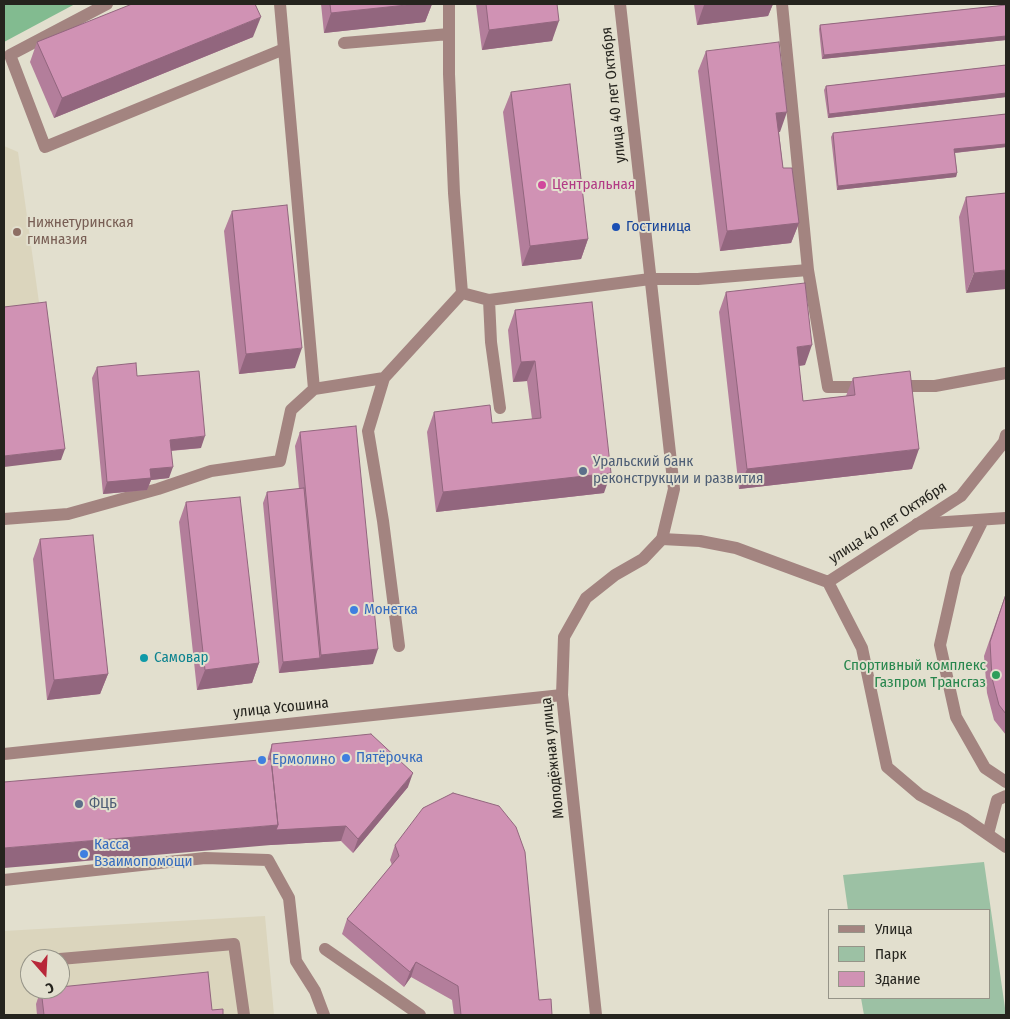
<!DOCTYPE html>
<meta charset="utf-8">
<style>
body{margin:0}
#map{position:relative;width:1010px;height:1019px;overflow:hidden;background:#e2dfce;font-family:"Fira Sans Condensed",sans-serif}
canvas{display:block}
.frame{position:absolute;inset:0;border:5px solid #25241e;pointer-events:none}
.legend{position:absolute;left:828px;top:909px;width:162px;height:90px;box-sizing:border-box;background:#e2dfce;border:1px solid #969488;margin:0;padding:6px 9px;list-style:none;font-size:15px;color:#25241e}
.legend li{display:flex;align-items:center;gap:10px;height:25px}
.legend b{width:25px;border:1px solid #969488}
.north{position:absolute;left:20px;top:949px;width:50px;height:50px;box-sizing:border-box;background:#e2dfce;border:1px solid #969488;border-radius:50%;rotate:161deg;font-size:14px;font-weight:700;line-height:20px;text-align:center;color:#25241e}
.north::after{content:'';display:block;margin:auto;width:18px;height:22px;background:#b82739;clip-path:polygon(50% 0,100% 100%,50% 72%,0 100%)}
</style>
<div id="map">
<canvas width="1010" height="1019"></canvas>
<div class="frame"></div>
<ul class="legend">
<li><b style="height:6px;background:#a38480"></b>Улица</li>
<li><b style="height:14px;background:#9cc1a4"></b>Парк</li>
<li><b style="height:14px;background:#d092b4"></b>Здание</li>
</ul>
<div class="north">С</div>
</div>
<script>
const context = document.querySelector('canvas').getContext('2d');
context.lineJoin = 'round';
function fill(path, color) {
  context.fillStyle = color;
  context.fill(path, 'evenodd');
}
function poly(rows) {
  const path = new Path2D();
  for (const r of rows) {
    path.moveTo(r[0], r[1]);
    for (let i = 2; i < r.length; i += 2) path.lineTo(r[i], r[i + 1]);
  }
  return path;
}
function trace(path, color, width, dash) {
  context.strokeStyle = color;
  context.lineWidth = width;
  context.lineCap = dash ? 'butt' : 'round';
  context.setLineDash(dash || []);
  context.stroke(path);
}
function write(font, color, halo, rows, align = 'center') {
  context.font = font + ' "Fira Sans Condensed",sans-serif';
  context.lineWidth = 4;
  context.setLineDash([]);
  context.textBaseline = 'middle';
  context.strokeStyle = halo;
  context.fillStyle = color;
  for (const [text, x, y, turn = 0] of rows) {
    context.save();
    context.translate(x, y);
    context.rotate((+turn || 0) * Math.PI / 180);
    context.textAlign = isNaN(turn) ? turn : align;
    if (halo) context.strokeText(text, 0, 0);
    context.fillText(text, 0, 0);
    context.restore();
  }
}
const built = poly([
 [4,146,18,152,61,460,4,467],
 [265,916,274,1015,4,1015,4,931],
 [30,959,60,959,60,989,30,989]
]);
const green = poly([
 [984,862,1006,1015,864,1015,861,998,989,998,989,910,848,910,843,875]
]);
const forest = poly([
 [4,4,75,4,4,42]
]);
const service = poly([
 [107,4,10,55,45,147,284,49],
 [280,4,314,389,384,378],
 [449,4,449,74,454,193,462,293,489,300,650,279,698,279,808,270,828,387,865,387],
 [782,4,808,270],
 [344,43,449,34],
 [489,300,491,342,500,408],
 [895,386,935,386,1006,373],
 [4,519,68,514,158,489,211,471,280,461,291,410,314,389],
 [983,520,956,574,940,645,956,717,985,768,1006,782],
 [917,524,1006,518],
 [399,646,383,521,368,431,384,378,462,293],
 [988,834,997,800,1006,796],
 [4,880,205,858,268,860,289,898,296,961,315,991,324,1015],
 [325,949,420,1015],
 [60,959,234,944,244,1015]
]);
const pedestrian = poly([
 [4,754,562,695]
]);
const minor = poly([
 [662,539,700,541,736,548,828,582],
 [828,582,862,648,887,767,920,795,964,818,1006,847],
 [828,582,961,496,1004,442,1006,435]
]);
const tertiary = poly([
 [596,1015,562,695,564,637,586,598,615,575,643,559,662,539,674,489,620,4]
]);
const wall = poly([
 [321,4,432,4,425,22,324,33],
 [476,4,557,4,552,41,482,50],
 [694,4,773,4,768,16,697,25],
 [1006,5,1006,40,822,59,819,29,820,25],
 [253,37,54,118,30,62,37,42],
 [706,51,780,132,779,132,783,168,799,223,791,243,720,251,698,71],
 [1006,65,1006,97,828,118,824,90,826,86],
 [511,92,588,239,581,259,522,266,503,112],
 [1006,114,1006,147,955,153,957,173,956,177,837,190,831,137,833,133],
 [1006,193,966,293,959,217,966,197],
 [232,211,295,368,239,374,224,231],
 [726,292,805,365,799,366,803,401,846,396,853,378,912,469,739,489,719,312],
 [515,310,604,493,436,512,427,432,434,412,492,423,532,419,527,381,513,382,508,330],
 [97,367,137,376,201,448,171,451,169,478,151,480,147,490,103,494,92,378],
 [300,432,373,664,279,673,263,503,267,492,299,489,295,446],
 [186,502,259,663,252,683,197,690,179,522],
 [40,539,108,674,100,694,47,700,33,559],
 [1006,563,1006,584,1005,567],
 [1006,593,1006,735,994,720,987,693,984,656],
 [272,744,408,787,353,853,341,841,271,845,267,760],
 [395,845,539,1000,552,1015,454,1015,452,1000,411,977,404,987,342,934,347,919,392,865,390,860],
 [41,989,212,1010,223,1015,37,1015,36,1004]
]);
const shadedWall = poly([
 [416,4,432,4,425,22,324,33,331,13],
 [716,4,773,4,768,16,697,25,704,5],
 [261,17,253,37,54,118,62,98],
 [559,21,552,41,482,50,489,30],
 [1006,36,1006,40,822,59,824,55],
 [1006,93,1006,97,828,118,829,114],
 [787,112,780,132,769,133,776,113],
 [1006,144,1006,147,953,153,954,149],
 [957,173,956,177,837,190,838,186],
 [799,223,791,243,720,251,727,231],
 [588,239,581,259,522,266,530,246],
 [1006,270,1006,289,966,293,974,273],
 [812,345,805,365,789,367,797,347],
 [302,348,295,368,239,374,246,354],
 [535,361,527,381,513,382,521,362],
 [205,436,201,448,166,451,170,440],
 [65,449,61,460,4,467,4,456],
 [919,449,912,469,739,489,747,469],
 [173,467,169,478,151,480,147,490,103,494,107,482,150,469],
 [611,473,604,493,436,512,443,492],
 [378,649,373,664,279,673,283,662,320,658,321,655],
 [259,663,252,683,197,690,205,670],
 [108,674,100,694,47,700,54,680],
 [413,773,408,787,353,853,358,839],
 [278,825,346,826,341,841,271,845,4,868,4,848],
 [416,962,411,977,404,987,410,972]
]);
const building = poly([
 [132,4,255,4,261,17,62,98,37,42,132,4],
 [330,4,416,4,331,13,330,4],
 [486,4,557,4,559,21,489,30,486,4],
 [704,4,716,4,704,5,704,4],
 [1006,5,1006,36,824,55,820,25,1006,5],
 [779,42,787,112,776,113,783,168,792,168,799,223,727,231,706,51,779,42],
 [1006,65,1006,93,829,114,826,86,1006,65],
 [570,84,588,239,530,246,511,92,570,84],
 [1006,114,1006,144,954,149,957,173,838,186,833,133,1006,114],
 [1006,193,1006,270,974,273,966,197,1006,193],
 [287,205,302,348,246,354,232,211,287,205],
 [805,283,812,345,797,347,803,401,855,395,853,378,910,371,919,449,747,469,726,292,805,283],
 [46,302,65,449,4,456,4,307,46,302],
 [592,302,611,473,443,492,434,412,490,405,492,423,541,418,535,361,521,362,515,310,592,302],
 [136,363,137,376,199,371,205,436,170,440,173,467,150,469,151,478,107,482,97,367,136,363],
 [356,426,378,649,321,655,300,432,356,426],
 [304,488,320,658,283,662,267,492,304,488],
 [240,497,259,663,205,670,186,502,240,497],
 [93,535,108,674,54,680,40,539,93,535],
 [1006,594,1006,714,999,705,992,678,990,642,1006,594],
 [371,734,413,773,358,839,346,826,276,830,278,825,271,759,270,759,272,744,371,734],
 [271,759,278,825,4,848,4,782,271,759],
 [453,793,499,806,516,827,525,852,539,1000,551,999,552,1015,461,1015,458,986,416,962,410,972,347,919,399,856,395,845,423,808,453,793],
 [208,972,212,1010,223,1009,223,1015,44,1015,41,989,60,989,60,987,208,972]
]);
const markers = [
 [542,185,5,"#d1479c"],
 [616,227,5,"#1a4fb4"],
 [17,232,5,"#8d6e63"],
 [583,471,5,"#5c6f8a"],
 [354,610,5,"#3f7fe0"],
 [144,658,5,"#0f9aa8"],
 [996,675,5,"#2e9e5b"],
 [346,758,5,"#3f7fe0"],
 [262,760,5,"#3f7fe0"],
 [79,804,5,"#5c6f8a"],
 [84,854,5,"#3f7fe0"]
];
const streetNames = [
 ["улица 40 лет Октября",614,95,-96],
 ["улица 40 лет Октября",888,523,-33],
 ["улица Усошина",281,708,-6],
 ["Молодёжная улица",553,758,-96]
];
const hotelNames = [
 ["Центральная",552,185]
];
const educationNames = [
 ["Нижнетуринская",27,223],
 ["гимназия",27,240]
];
const transitNames = [
 ["Гостиница",626,227]
];
const serviceNames = [
 ["Уральский банк",593,462],
 ["реконструкции и развития",593,479],
 ["ФЦБ",89,804]
];
const shopNames = [
 ["Монетка",364,610],
 ["Пятёрочка",356,758],
 ["Ермолино",272,760],
 ["Касса",94,845],
 ["Взаимопомощи",94,862]
];
const cultureNames = [
 ["Самовар",154,658]
];
const leisureNames = [
 ["Спортивный комплекс",986,666],
 ["Газпром Трансгаз",986,683]
];
fill(built, '#dbd5bd');
fill(green, '#9cc1a4');
fill(forest, '#82bb90');
trace(service, '#a38480', 12);
trace(pedestrian, '#a38480', 12);
trace(minor, '#a38480', 12);
trace(tertiary, '#a38480', 12);
fill(wall, '#b37e9b');
fill(shadedWall, '#92667e');
fill(building, '#d092b4');
trace(building, '#92667e', 1);
for (const [x, y, r, color] of markers) {
  const dot = new Path2D();
  dot.arc(x, y, r, 0, 2 * Math.PI);
  context.fillStyle = color;
  context.fill(dot);
  trace(dot, '#e2dfce', 2);
}
write('15px', '#25241e', '#e2dfce', streetNames);
write('15px', '#b23c85', '#e2dfce', hotelNames, 'left');
write('15px', '#785e54', '#e2dfce', educationNames, 'left');
write('15px', '#164399', '#e2dfce', transitNames, 'left');
write('15px', '#4e5e75', '#e2dfce', serviceNames, 'left');
write('15px', '#366cbe', '#e2dfce', shopNames, 'left');
write('15px', '#0d838f', '#e2dfce', cultureNames, 'left');
write('15px', '#27864d', '#e2dfce', leisureNames, 'right');
</script>
